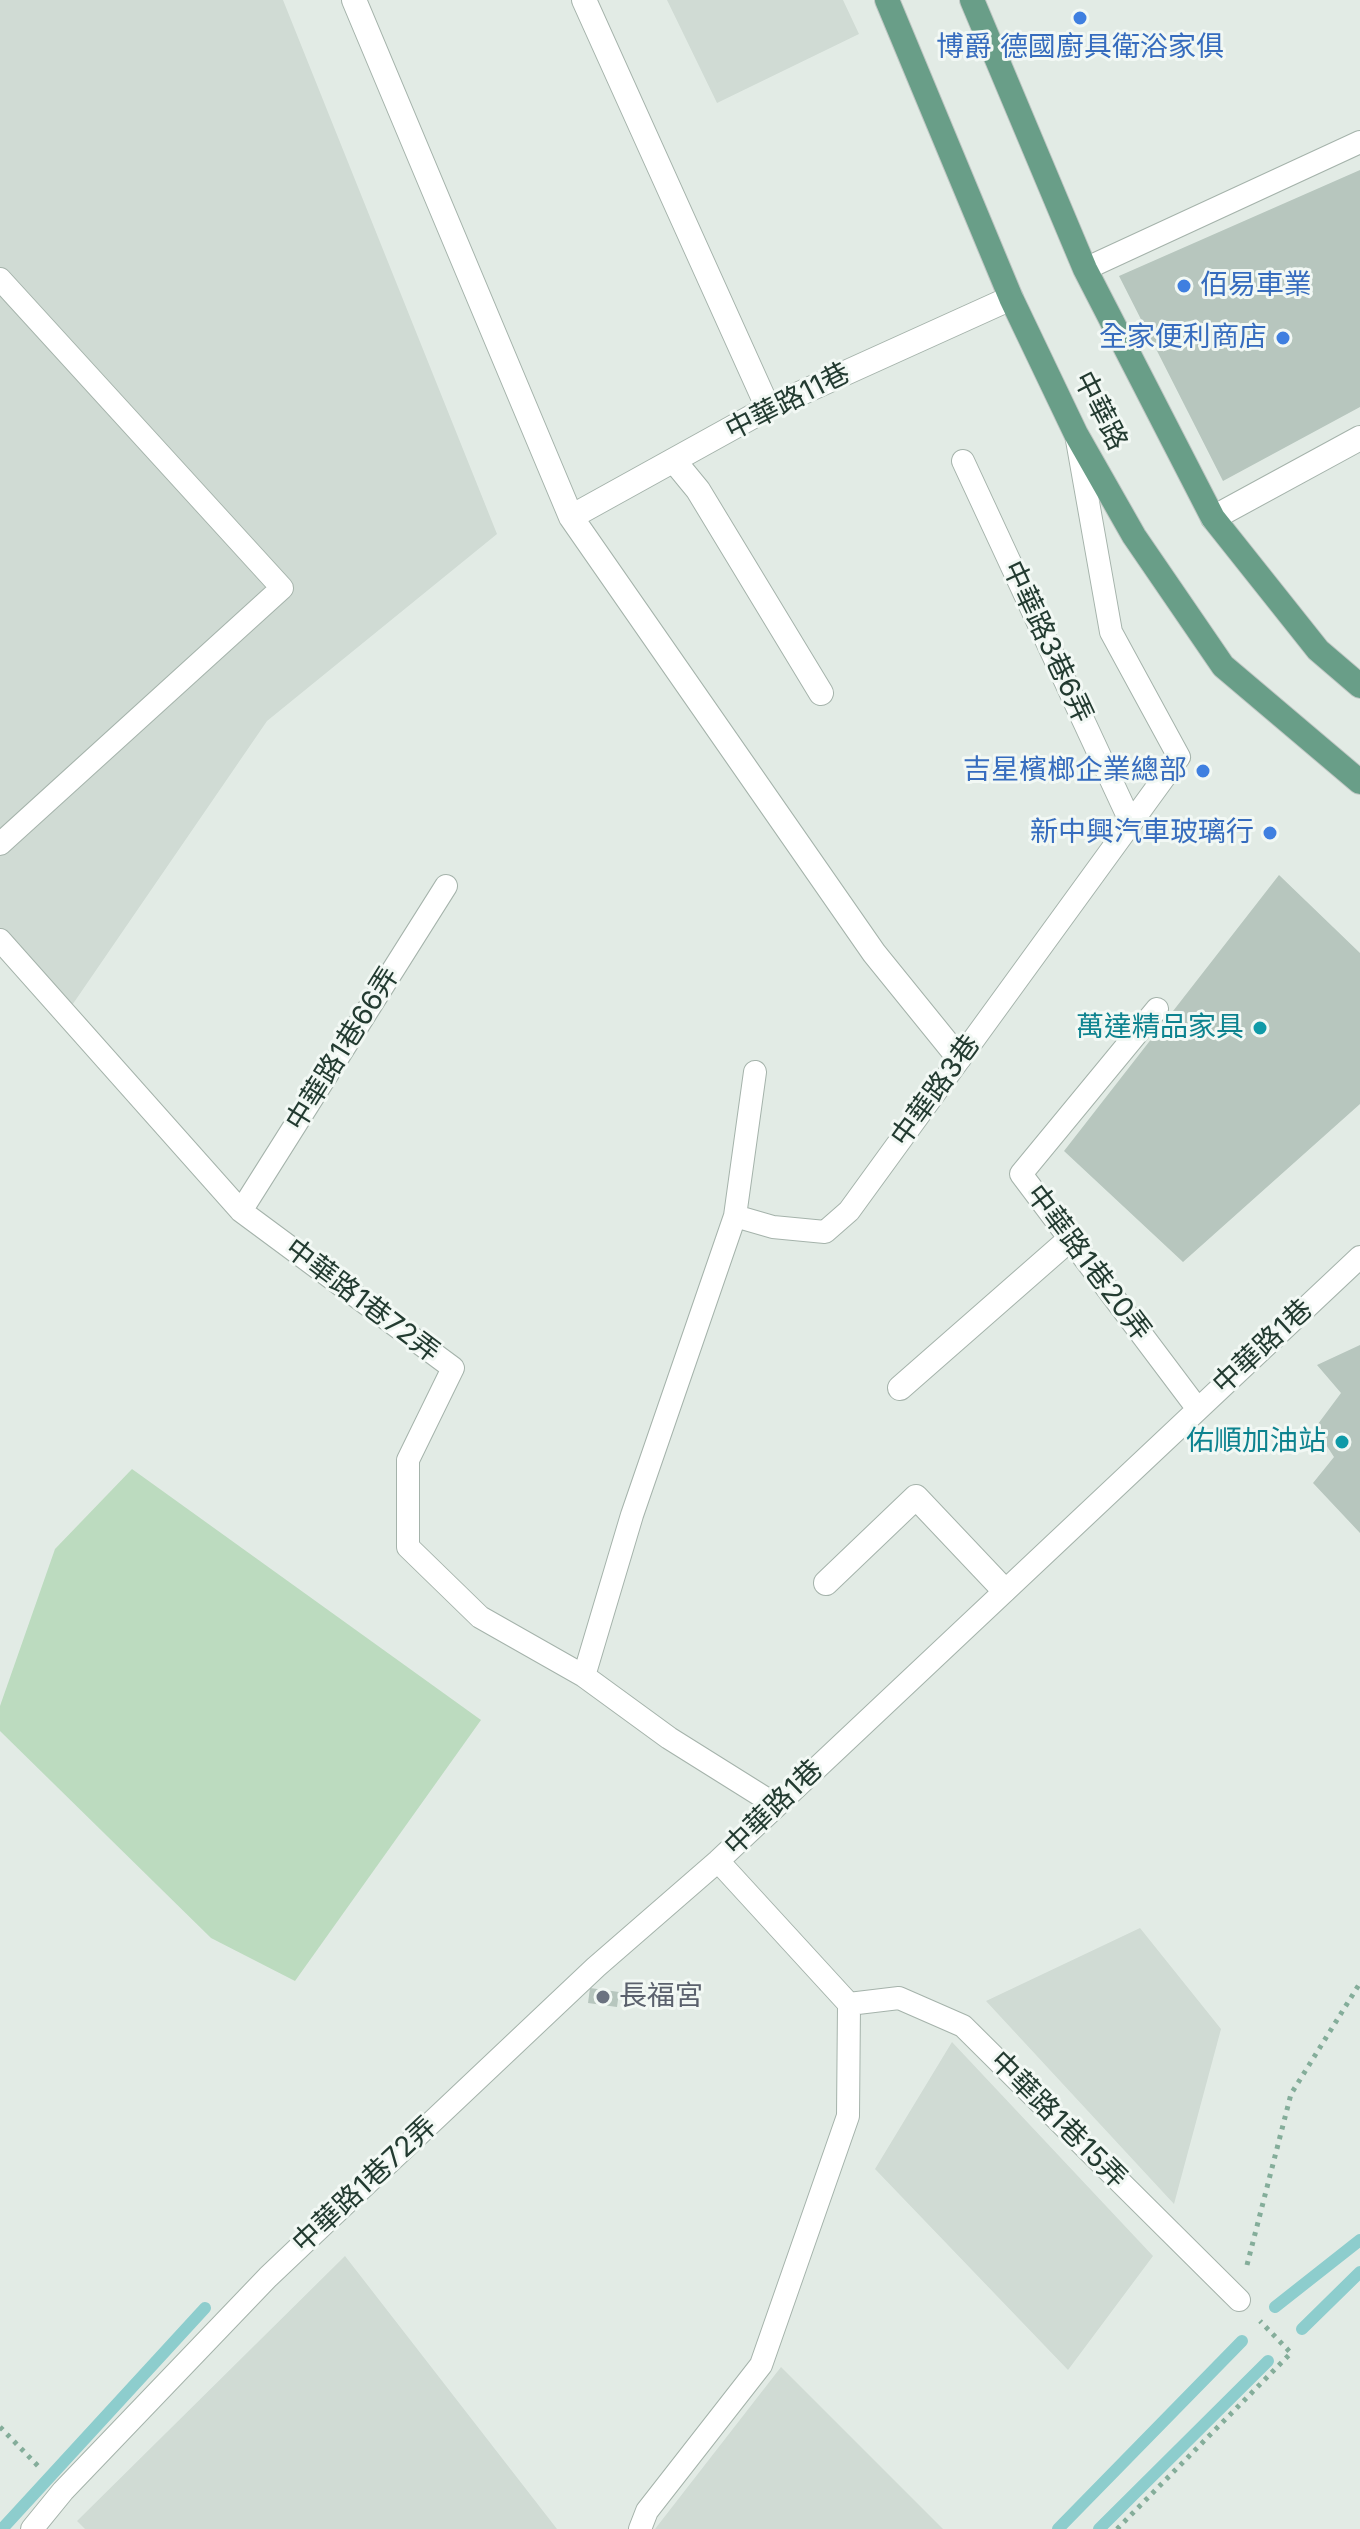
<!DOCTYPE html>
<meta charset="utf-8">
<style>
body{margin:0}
canvas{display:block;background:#e2ebe5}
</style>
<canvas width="1360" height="2529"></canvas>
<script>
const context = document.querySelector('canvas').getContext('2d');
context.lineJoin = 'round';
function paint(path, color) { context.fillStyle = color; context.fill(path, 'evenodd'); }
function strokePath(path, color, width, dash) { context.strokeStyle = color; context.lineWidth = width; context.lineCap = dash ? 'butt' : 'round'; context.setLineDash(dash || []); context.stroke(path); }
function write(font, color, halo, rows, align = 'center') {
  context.font = font + ' Inter,"Noto Sans TC",sans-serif'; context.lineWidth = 6; context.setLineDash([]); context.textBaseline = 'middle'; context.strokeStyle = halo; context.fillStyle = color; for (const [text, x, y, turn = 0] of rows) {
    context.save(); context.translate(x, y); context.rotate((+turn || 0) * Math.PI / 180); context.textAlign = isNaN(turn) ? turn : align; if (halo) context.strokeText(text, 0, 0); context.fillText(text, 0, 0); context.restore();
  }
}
paint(new Path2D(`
 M0 0H283L497 534 267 721 66 1014 0 937Z
 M667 0H843L859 34 717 103Z
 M1140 1928 1221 2029 1174 2204 986 2001Z
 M952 2042 1153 2256 1068 2370 875 2169Z
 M345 2256 557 2529H85L77 2521Z
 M781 2367 943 2529H655Z`), '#d0dbd4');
paint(new Path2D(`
 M132 1469 481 1720 295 1981 211 1938 0 1731V1706L55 1549Z`), '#bcdbbf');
strokePath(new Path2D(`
 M1275 2307 1360 2240
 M1302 2329 1360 2272
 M2 2529 205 2308
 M1058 2529 1242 2341
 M1099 2529 1268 2361`), '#8dcdcd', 12);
paint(new Path2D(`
 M1360 170V407L1223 481 1119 276Z
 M1279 875 1360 953V1104L1183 1262 1064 1151Z
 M1360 1345V1533L1313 1483 1334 1457 1315 1428 1341 1393 1317 1365Z
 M590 1988 619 1992 617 2007 588 2003Z`), '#b7c6be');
const lane = new Path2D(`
 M1085 269 1360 142
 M0 279 282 588 0 844
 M963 461 1131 823
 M0 940 241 1211 453 1368 408 1460V1547L480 1617 584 1676 669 1738 776 1805
 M1157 1009 1021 1174 1197 1408
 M241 1211 446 886
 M735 1216 773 1227 825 1232 849 1211 1179 757 1111 632 1077 440
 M584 1676 632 1515 735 1216 755 1072
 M849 2004 899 1998 963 2026 1239 2300
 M32 2529 63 2491 268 2277 326 2222 596 1967 718 1861 1360 1257
 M640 2529 647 2511 761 2365 848 2116 849 2004 718 1861`);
const street = new Path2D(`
 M354 0 571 517 874 953 959 1058
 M584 0 768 408
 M675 462 698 490 821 693
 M571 517 768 408 1011 298
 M1213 518 1360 438
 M900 1388 1070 1239
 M826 1583 916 1497 1004 1590`);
const primary = new Path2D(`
 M887 0 1011 298 1076 434 1134 536 1223 666 1360 782
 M972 0 1085 269 1213 518 1318 650 1360 686`);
strokePath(lane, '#a5b3ab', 24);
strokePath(street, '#a5b3ab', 26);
strokePath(primary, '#c1c8c5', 26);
strokePath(new Path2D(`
 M1247 2265 1291 2094 1360 1983
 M0 2427 41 2469
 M1117 2529 1291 2353 1260 2321`), '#84ad9a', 5, [4, 6]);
strokePath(lane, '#fff', 22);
strokePath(street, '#fff', 24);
strokePath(primary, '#699e88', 24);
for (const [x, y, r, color] of [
 [1080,18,8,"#3f7fe0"],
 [1184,286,8,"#3f7fe0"],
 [1283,338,8,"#3f7fe0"],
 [1203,771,8,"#3f7fe0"],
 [1270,833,8,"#3f7fe0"],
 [1260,1028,8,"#0f9aa8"],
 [1342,1442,8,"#0f9aa8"],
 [603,1997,8,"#6b7280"]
]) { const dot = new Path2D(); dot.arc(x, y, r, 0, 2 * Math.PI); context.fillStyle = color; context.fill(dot); strokePath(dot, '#f2f8f4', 3); }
write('28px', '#366cbe', '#f2f8f4', [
 ["博爵 德國廚具衛浴家俱",1080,48,"center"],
 ["佰易車業",1200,286,"left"],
 ["全家便利商店",1267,338],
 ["吉星檳榔企業總部",1187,771],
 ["新中興汽車玻璃行",1254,833]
], 'right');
write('28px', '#233b31', '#f2f8f4', [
 ["中華路11巷",788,402,-27],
 ["中華路",1100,411,63],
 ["中華路3巷6弄",1047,642,65],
 ["中華路1巷66弄",343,1049,-58],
 ["中華路3巷",936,1091,-54],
 ["中華路1巷20弄",1088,1263,53],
 ["中華路1巷72弄",362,1301,37],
 ["中華路1巷",1263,1347,-43],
 ["中華路1巷",774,1808,-44],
 ["中華路1巷15弄",1058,2120,45],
 ["中華路1巷72弄",365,2185,-43]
]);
write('28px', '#0d838f', '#f2f8f4', [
 ["萬達精品家具",1244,1028],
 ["佑順加油站",1326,1442]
], 'right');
write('28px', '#5b616d', '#f2f8f4', [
 ["長福宮",619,1997]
], 'left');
</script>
